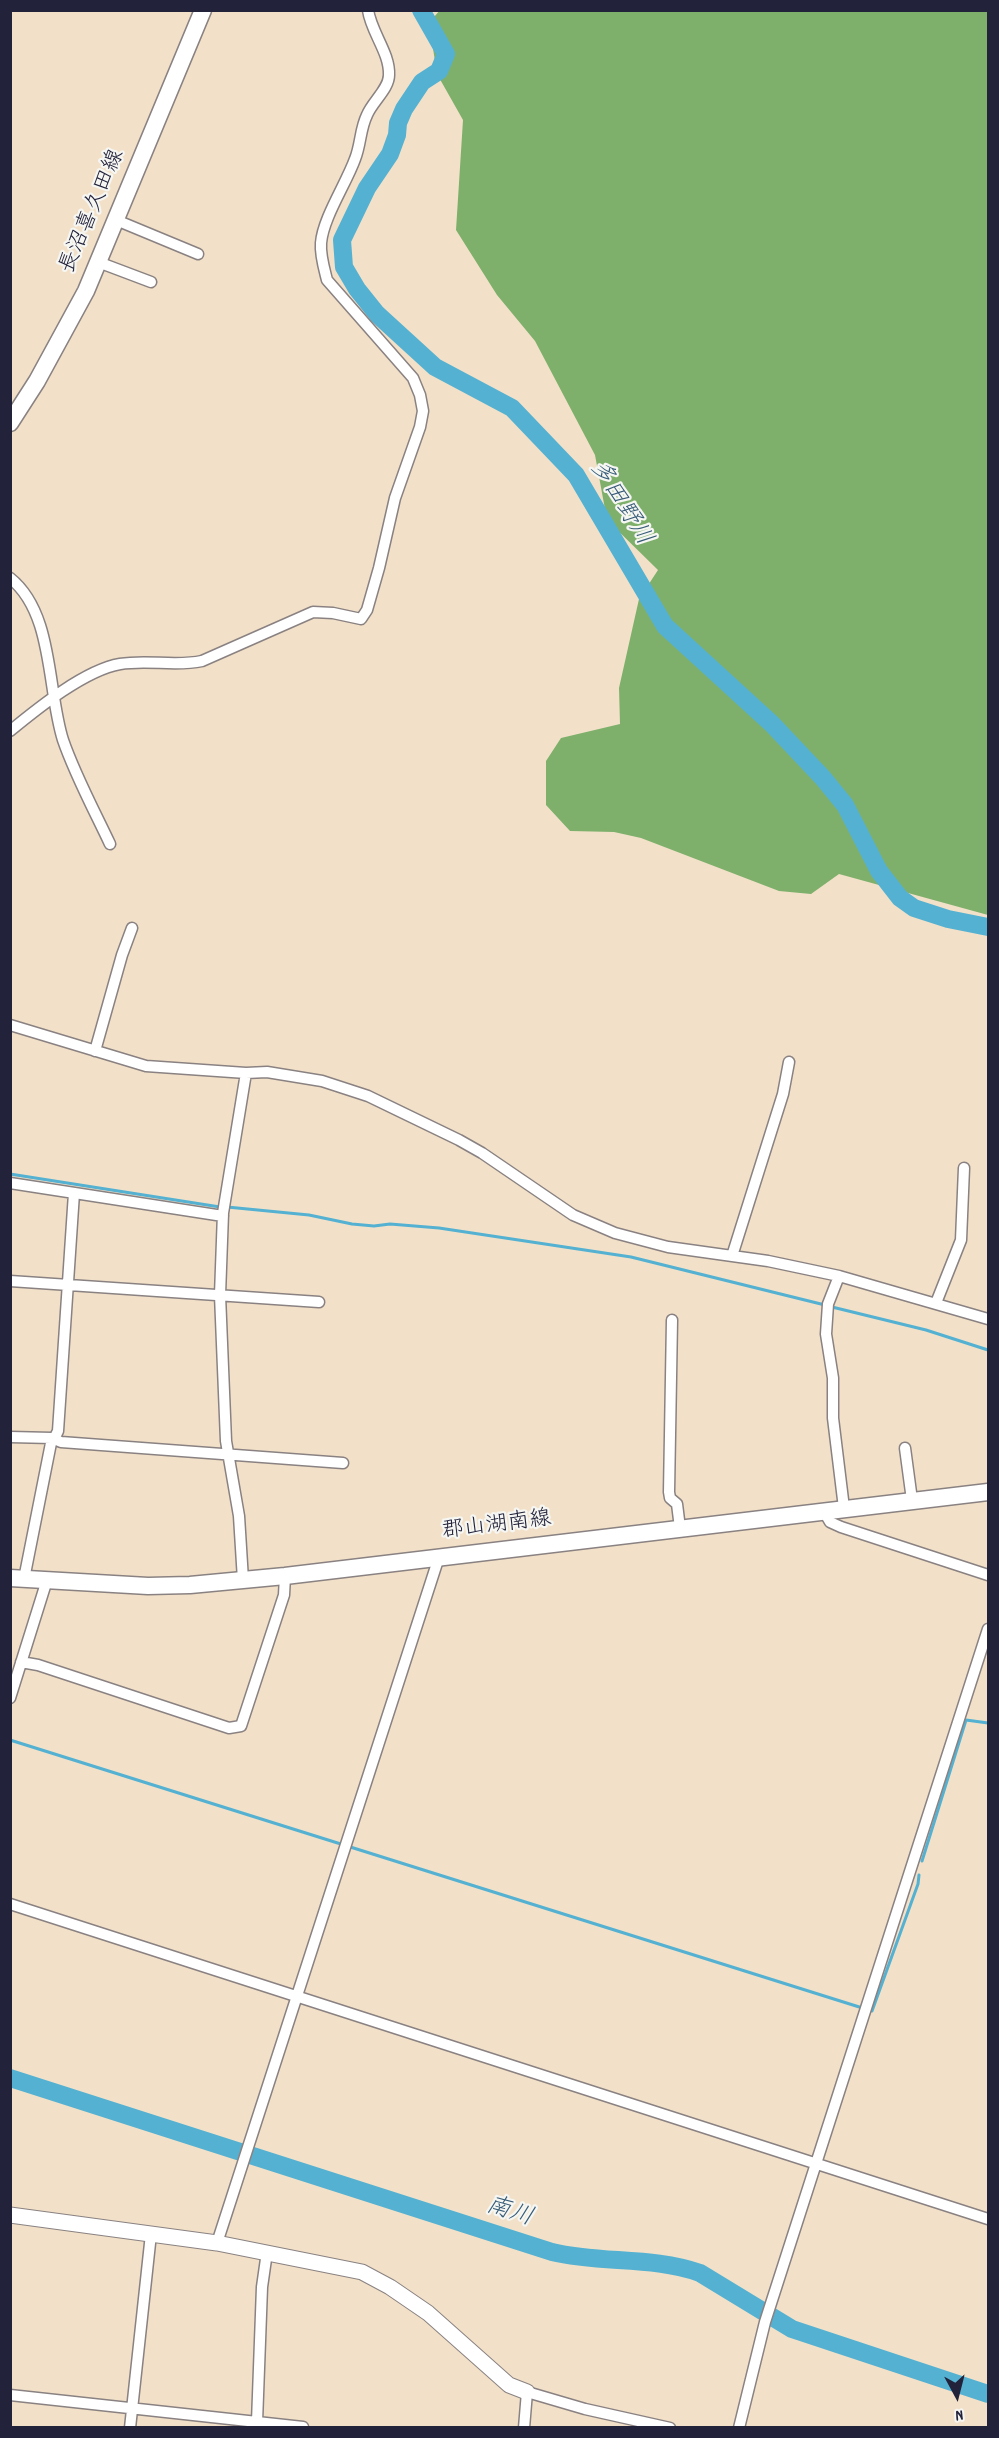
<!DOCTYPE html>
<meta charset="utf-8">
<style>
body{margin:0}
#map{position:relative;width:999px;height:2438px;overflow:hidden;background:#f2e1c8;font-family:Dekko,sans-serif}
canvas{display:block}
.frame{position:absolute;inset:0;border:12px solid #22223b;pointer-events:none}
.north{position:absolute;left:927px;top:2366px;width:60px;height:60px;-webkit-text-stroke:4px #f6f6f2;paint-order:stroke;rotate:173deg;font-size:16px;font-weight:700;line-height:24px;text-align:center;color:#22223b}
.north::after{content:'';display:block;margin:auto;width:21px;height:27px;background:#22223b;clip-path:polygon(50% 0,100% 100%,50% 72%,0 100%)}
</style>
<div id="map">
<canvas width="999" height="2438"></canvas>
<div class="frame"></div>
<div class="north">N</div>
</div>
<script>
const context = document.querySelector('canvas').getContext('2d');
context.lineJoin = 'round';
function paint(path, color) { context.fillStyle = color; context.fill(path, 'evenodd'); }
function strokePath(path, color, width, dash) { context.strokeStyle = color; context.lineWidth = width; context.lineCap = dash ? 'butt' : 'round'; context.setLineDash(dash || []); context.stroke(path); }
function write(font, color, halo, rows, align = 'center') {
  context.font = font + ' Dekko,"Klee One",sans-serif'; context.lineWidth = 4.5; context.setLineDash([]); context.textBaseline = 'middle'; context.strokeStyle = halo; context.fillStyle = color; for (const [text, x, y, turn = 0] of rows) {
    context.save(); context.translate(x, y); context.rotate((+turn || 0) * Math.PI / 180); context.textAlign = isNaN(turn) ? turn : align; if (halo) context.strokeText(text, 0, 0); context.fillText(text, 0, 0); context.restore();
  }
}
paint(new Path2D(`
 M440 10 988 11V915L839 874 811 894 779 891 641 838 614 832 570 831 546 805V761L561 738 620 724 619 688 639 599 658 570 607 520 595 455 535 341 497 295 456 230 463 120 437 74 429 23Z`), '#7eb06c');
strokePath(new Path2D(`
 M10 1174 220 1207
 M227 1207 309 1215 352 1224 374 1226 390 1224 439 1228 631 1257 825 1305
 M832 1307 926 1330 988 1350
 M10 1740 872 2011 918 1884 919 1875
 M922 1861 966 1720 988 1723`), '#54b1d2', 3);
strokePath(new Path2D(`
 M421 10 446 54 439 71 422 82 404 109 398 123 397 135 390 154 367 188 342 240 344 267 357 289 377 314 435 367 512 408 576 475 665 626 772 724 823 778 845 805 879 871 900 898 914 908 948 919 988 927
 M10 2078 552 2252C601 2264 652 2256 700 2273L792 2329 988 2394`), '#54b1d2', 18);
const street = new Path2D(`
 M116 220 198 254
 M98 262 151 282
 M10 578C54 613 47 690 63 740 75 775 94 810 110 844
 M10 731C38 708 85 670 120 664 148 659 174 667 202 661L313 612 333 613 361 619 367 610 379 568 395 498 420 427 423 411 420 395 413 378 327 280C324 268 320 255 321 243 323 218 346 184 355 159 361 144 360 129 367 115 372 102 389 89 389 75 390 53 371 32 368 10
 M10 1025 146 1066 246 1073 267 1072 322 1081 368 1096 459 1140 482 1153 573 1215 615 1233 668 1247 768 1261 839 1276 988 1319
 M95 1051 122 955 132 928
 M10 1183 223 1216
 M732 1256 783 1094 789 1062
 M839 1276 828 1304 826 1334 833 1378V1418L844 1508
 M10 1281 319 1302
 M936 1303 961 1240 964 1168
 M672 1320 669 1492 670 1498 677 1504 680 1528
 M10 1437 52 1438 61 1442 343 1463
 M905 1448 912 1500
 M823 1510 830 1522 841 1527 988 1575
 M24 1579 52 1438 55 1437 58 1431 74 1193
 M243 1580 239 1516 226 1441 220 1295 223 1213 246 1073
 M21 1662 38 1665 229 1728 241 1726 284 1595 285 1576
 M10 1698 47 1580
 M10 1904 988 2219
 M217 2243 439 1557
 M10 2395 303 2427
 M257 2422 262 2287 267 2252
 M130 2428 151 2234
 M524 2428 527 2392 585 2409 670 2428
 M739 2428 765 2322 988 1629`);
const secondary = new Path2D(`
 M10 2215 217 2243 362 2272 390 2287 428 2313 509 2385 527 2392`);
const primary = new Path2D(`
 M10 423 37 381 86 291 203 10
 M10 1578 148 1586 190 1585 285 1576 988 1492`);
strokePath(street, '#8a8282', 13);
strokePath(secondary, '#8a8282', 17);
strokePath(primary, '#8a8282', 19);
strokePath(street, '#fff', 10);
strokePath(secondary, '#fff', 15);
strokePath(primary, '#fff', 16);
write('22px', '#22223b', '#f6f6f2', [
 ["長沼喜久田線",94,212,-67],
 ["郡山湖南線",497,1527,-7]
]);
write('italic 24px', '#365b77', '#f6f6f2', [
 ["多田野川",619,504,58],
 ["南川",509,2214,18]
]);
</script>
